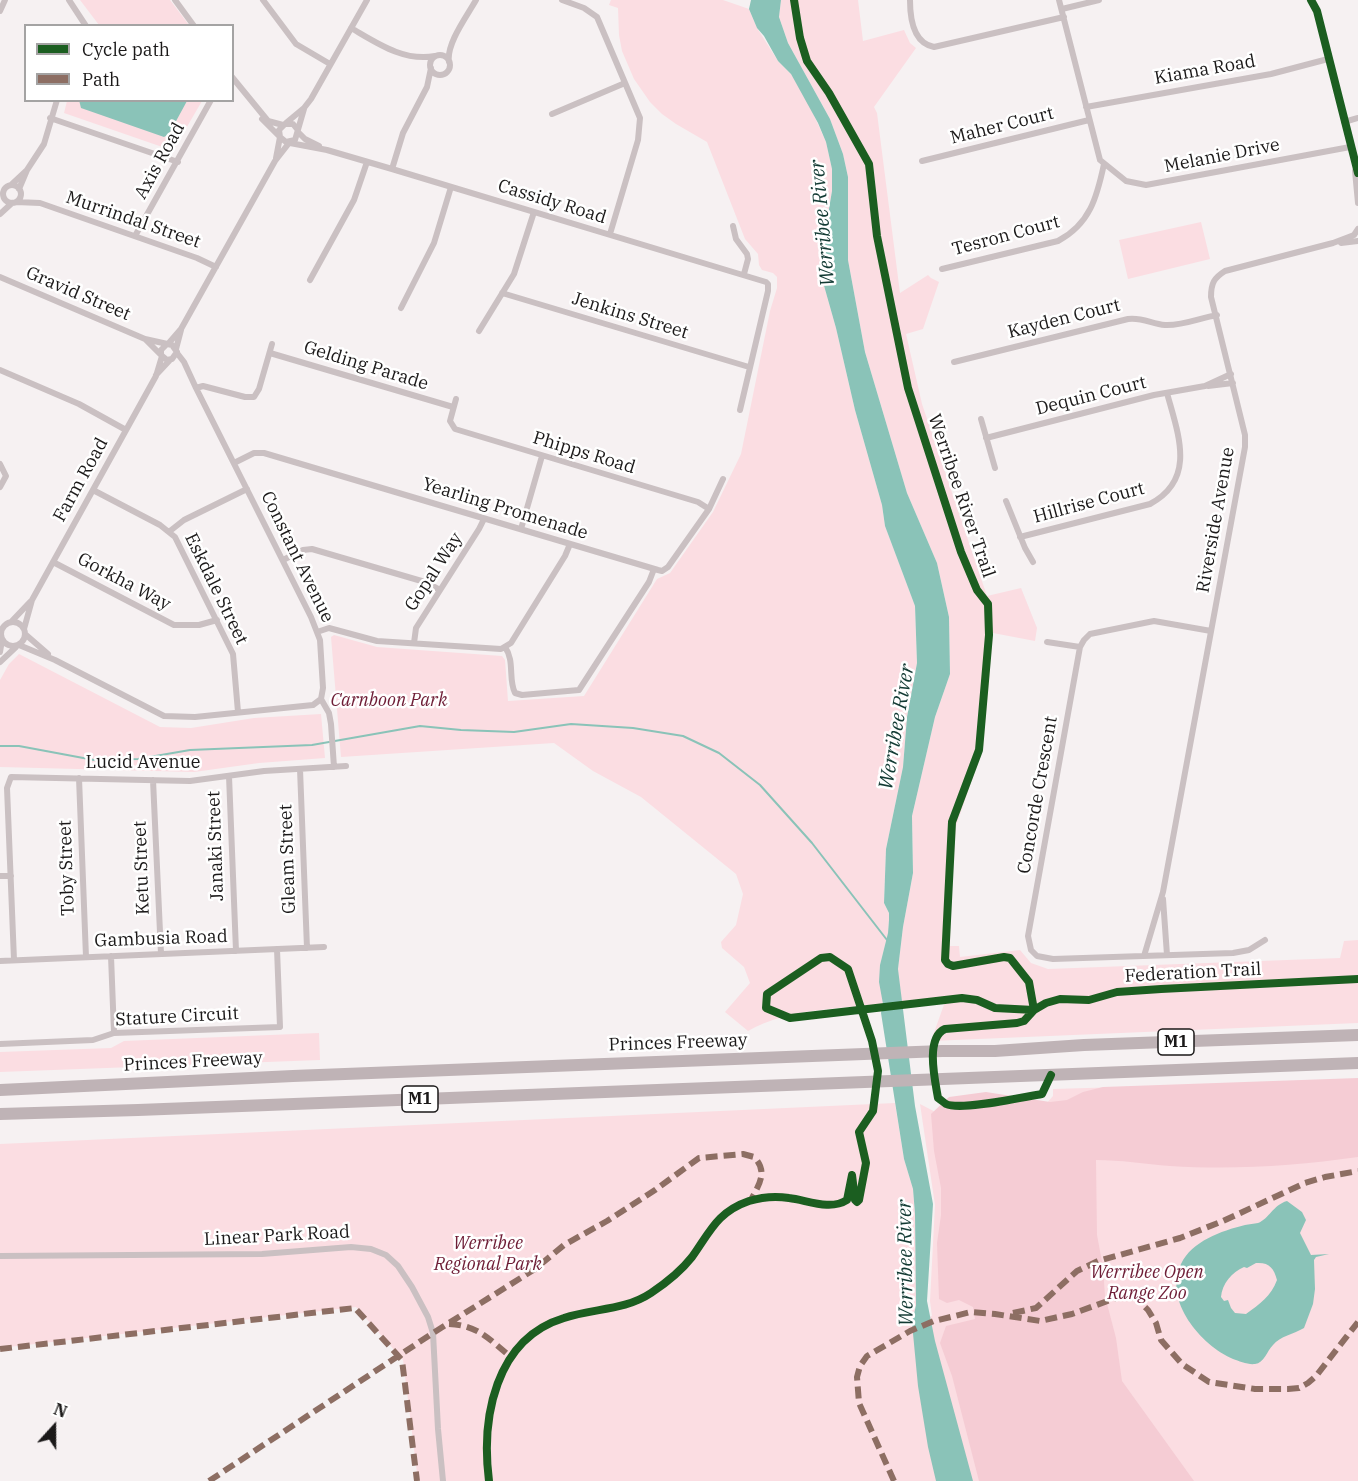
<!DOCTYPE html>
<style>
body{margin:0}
#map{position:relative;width:1358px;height:1481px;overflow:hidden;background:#f6f1f2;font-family:"IBM Plex Serif",serif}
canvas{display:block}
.legend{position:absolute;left:24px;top:24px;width:210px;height:78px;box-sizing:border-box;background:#fff;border:2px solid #a4a3a3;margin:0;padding:8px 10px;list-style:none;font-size:18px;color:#1b1919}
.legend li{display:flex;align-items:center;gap:12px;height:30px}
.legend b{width:30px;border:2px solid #a4a3a3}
.north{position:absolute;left:24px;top:1397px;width:60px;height:60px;-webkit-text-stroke:4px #fff;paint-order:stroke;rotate:21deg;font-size:16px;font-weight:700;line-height:24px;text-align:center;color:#1b1919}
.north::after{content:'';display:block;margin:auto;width:21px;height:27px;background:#1b1919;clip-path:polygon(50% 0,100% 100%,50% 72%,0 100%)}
</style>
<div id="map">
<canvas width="1358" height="1481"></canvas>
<ul class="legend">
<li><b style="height:8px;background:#1b5e20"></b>Cycle path</li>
<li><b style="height:8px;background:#8d6e63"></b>Path</li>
</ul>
<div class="north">N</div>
</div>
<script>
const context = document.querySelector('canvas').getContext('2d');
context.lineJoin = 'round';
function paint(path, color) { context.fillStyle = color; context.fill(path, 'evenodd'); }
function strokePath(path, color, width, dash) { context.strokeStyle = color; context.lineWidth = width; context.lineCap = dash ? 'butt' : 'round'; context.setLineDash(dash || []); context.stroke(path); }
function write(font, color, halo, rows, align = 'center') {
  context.font = font + ' "IBM Plex Serif",serif'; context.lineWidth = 5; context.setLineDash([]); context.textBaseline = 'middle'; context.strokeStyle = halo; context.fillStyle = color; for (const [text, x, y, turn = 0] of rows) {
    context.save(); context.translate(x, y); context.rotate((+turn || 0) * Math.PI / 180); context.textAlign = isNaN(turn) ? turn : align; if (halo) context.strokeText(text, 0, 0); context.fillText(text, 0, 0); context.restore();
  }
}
paint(new Path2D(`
 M80 0H170L189 25H99Z
 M611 0H723L749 9 757 28 778 61 791 74 808 102 826 142 832 169V191L819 268 836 328 855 410 882 505 885 526 915 606 917 663 907 717 903 767 886 849 884 903 889 913V920L888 933 880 965 883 1004C838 1009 788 1008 748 1031L725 1012 750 983 744 967 722 948 721 942 736 925 743 894 736 874 641 797 593 771 554 743 341 757 331 637 334 635 377 647 502 656 505 660 508 701 584 696 657 579 670 573 713 512 741 454 770 311 777 288V277L773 273 762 270 759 265 758 254 745 239 707 142 676 124 662 114 650 102 634 79 622 51 619 35 618 8 609 5Z
 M781 0H858L863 41 904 30 910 43 916 48 874 107 877 113 900 293 928 275 931 278 939 282 923 329 906 334 922 404 987 596 1021 588 1037 628 1035 641 993 633 983 748 956 826 951 898 950 946H959L960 957 1020 950 1031 963 1048 969 1340 958 1344 941 1358 940V1023L931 1041 946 999 902 1007 898 969 903 927 913 873 912 816 935 717 950 674 949 617 937 563 907 493 865 352 848 260V177L843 154 830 119 788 43 779 17Z
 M67 101H202L174 149 171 150 64 113Z
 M1201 222 1210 259 1128 279 1119 240Z
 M19 654 160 727 191 728 254 718 321 714 325 758 259 763 194 772 0 767V680L9 664Z
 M319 1033 320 1060 0 1072V1052L111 1048 124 1041Z
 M1358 1080V1481H418L403 1360 356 1307 0 1348V1144L895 1103 904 1159 913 1189 915 1214 916 1305 912 1322 932 1316 930 1301 935 1205 920 1104 945 1117 1046 1104 1053 1096V1089Z`), '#fbdde2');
paint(new Path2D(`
 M1358 1078V1157C1295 1166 1233 1170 1170 1166 1145 1164 1120 1160 1096 1160L1097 1235 1103 1267 1105 1296 1116 1338 1122 1381 1194 1481H979L952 1376 940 1343 946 1326 975 1319 973 1307 959 1300 947 1303 939 1299 937 1243 941 1215V1188L934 1151 931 1114 949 1097 986 1092 1050 1102 1067 1100 1083 1092 1103 1087Z`), '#f5ccd4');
paint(new Path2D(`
 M751 0H781L779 17 788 43 830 119 843 154 848 177V260L865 352 907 493 937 563 949 617 950 674 935 717 912 816 913 873 903 927 898 969 915 1106 933 1204 927 1301 935 1341 973 1481H936L928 1447 918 1386 912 1323 916 1305 915 1214 913 1189 904 1159 881 1013 883 1004 879 982 880 965 888 933 889 920V913L884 903 886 849 903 767 907 717 917 663 915 606 885 526 882 505 855 410 836 328 819 268 832 191V169L826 142 818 123 791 74 778 61 764 36 757 28 749 9Z
 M79 100H187V101L169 134 164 137 81 108Z
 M1287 1201 1302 1212 1306 1220 1300 1233 1311 1255 1329 1254 1316 1257 1314 1260 1315 1289 1313 1304 1304 1328C1294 1334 1280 1336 1273 1345 1267 1351 1264 1363 1255 1364 1248 1365 1239 1361 1233 1359 1201 1345 1163 1301 1181 1264 1192 1241 1221 1231 1245 1225 1249 1224 1254 1224 1258 1223 1269 1219 1273 1205 1287 1201ZM1256 1263C1269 1262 1274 1268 1277 1280 1271 1296 1260 1304 1246 1314L1235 1313 1231 1308 1228 1300 1224 1301 1221 1297C1222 1284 1232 1272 1244 1267L1247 1268Z`), '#8ac3b8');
strokePath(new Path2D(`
 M0 746H19L94 760 138 759 190 750 312 745 420 726 461 730 514 732 571 724 633 728 683 736 719 753 760 785 812 843 887 940`), '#8ac3b8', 2);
strokePath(new Path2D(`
 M69 0 86 26
 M175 0 194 26
 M263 0 296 44 330 64
 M562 0 584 8 597 17 640 118 638 140 610 234
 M910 0C910 19 913 43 934 47L1064 17
 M1059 0 1100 160 1126 181 1146 185 1350 147
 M1311 0 1317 11 1358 173
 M1062 9 1099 0
 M0 11 5 0
 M351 28C377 43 404 62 435 56
 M430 65a10 10 0 1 1 20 0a10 10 0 1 1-20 0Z
 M449 62C446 44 467 16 476 0
 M232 77 268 121 283 125
 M1086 107 1271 74 1328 59
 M552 114 625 83
 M50 118 178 162
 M262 119 280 137
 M1344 122 1358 118
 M286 123 304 108 311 99 367 0
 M297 129 293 124H285L279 130 280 137 286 142 295 140 304 109
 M298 132 305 139 319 146
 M290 143 327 150 392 169 766 282 768 284V291L740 410
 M276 158 280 137
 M922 161 1089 120
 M392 169 403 133 427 87 431 68
 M1355 171 1358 203
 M3 194a9 9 0 1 1 18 0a9 9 0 1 1-18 0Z
 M11 185 26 171
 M19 189 27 170 44 144 57 100
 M16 202 40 203 197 258 216 267
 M0 214 12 203
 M733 226 736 239 747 254 748 259 744 274
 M135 236 211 100
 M1341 243 1358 241
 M942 269 1058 241C1090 224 1097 197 1104 164
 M0 277 145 339 172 345 177 352 172 359 167 360 161 355V350L166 345
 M310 280 354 200 367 162
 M502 293 749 367
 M401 308 434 243 451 187
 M479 331 514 274 534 212
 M145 339 161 355
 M168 344 181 329 275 161 289 143
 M176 349 181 330
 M177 353 184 362 196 388 311 617 320 640 323 688 321 699 329 713 331 724 334 767
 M270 353 453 407
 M954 362 1128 319C1142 317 1152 324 1165 325 1182 326 1200 318 1217 315
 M0 370 79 404 126 430
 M156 375 170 360
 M1208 386 1233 383
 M196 388 203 386 245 397H254L259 389 272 344
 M456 399 450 421 455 429 698 502 709 509
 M981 419 995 468
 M986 438 1154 395 1205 386 1231 374
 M234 463 254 453H264L658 570 662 571 668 567 709 509 723 479
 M0 464 6 476 0 487
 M93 490 160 525 175 537 233 654 238 712
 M1006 501 1025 548 1033 562
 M521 529 542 456
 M170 531 184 520 247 489
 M1020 537 1150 504C1197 479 1178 434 1167 393
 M283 560 303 550 312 549 425 582 440 590
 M53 562 174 625H199L217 620
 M1 634a12 12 0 1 1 24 0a12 12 0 1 1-24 0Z
 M11 622 30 602
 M24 629 32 600 156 376 162 356
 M1211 631 1154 621 1090 634 1084 640 1080 647 1028 936 1031 950 1037 956 1053 959 1233 953 1249 950 1265 940
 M317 632 329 628 377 641 501 649 511 643 565 556 570 544
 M25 634 48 654
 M1047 642 1080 647
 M414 643 416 628 479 529 484 519
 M19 645 55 660 164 716 195 717 313 705 321 699
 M505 647C515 661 508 679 515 693L522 695 579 690 649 582 654 569
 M0 652 2 640
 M0 662 16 647
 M300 769 307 948
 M229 776 236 951
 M79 778 86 957
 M153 780 161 954
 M0 876H11
 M1163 899 1167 955
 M111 956 114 1033
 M1144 956 1163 892 1245 447V435L1211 297C1211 283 1214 278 1225 271L1333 243 1354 235 1358 229
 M14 960 7 788 11 777 190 781 264 771 346 766
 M0 961 324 947
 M0 1044 93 1040 114 1033 280 1027 277 949
 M0 1256 262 1254 351 1247 371 1249 386 1255 398 1266 412 1287 428 1317 433 1333 438 1429 443 1481`), '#cac0c2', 6);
strokePath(new Path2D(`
 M0 1090 293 1076 942 1051H995L1084 1045 1358 1035
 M0 1114 138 1110 1358 1063`), '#bfb3b6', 12);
strokePath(new Path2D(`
 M1013 1313 1036 1308 1077 1271 1098 1261 1180 1238 1223 1221 1305 1183 1325 1177 1358 1171
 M449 1324C478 1325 490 1340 512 1358
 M0 1349 355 1308 402 1360 417 1481
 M209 1481 433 1333 535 1269 564 1245 607 1221 655 1190 699 1158 743 1154 754 1157C769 1172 758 1186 751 1200
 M894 1481 859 1403 857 1377 860 1366 867 1356 910 1331 934 1321 971 1312 995 1314 1040 1321 1072 1314 1124 1295 1136 1298 1148 1310 1156 1323 1161 1340 1182 1364 1209 1382 1255 1389H1288L1299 1388 1308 1383 1316 1376 1358 1322`), '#8d6e63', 6, [12, 6]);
strokePath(new Path2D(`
 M794 0 800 38 807 61 829 93 869 164 877 236 908 388 961 552 977 590 988 604 989 635 979 750 952 822 945 960 948 964 953 966 1004 957 1010 958 1029 982 1034 1010
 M1311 0 1317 11 1358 173
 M1051 1075 1042 1094C1023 1097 961 1111 946 1104 943 1102 941 1100 938 1098 935 1080 925 1038 945 1029L1017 1023 1024 1021 1034 1010 1046 1003 1060 999 1089 1000 1117 992 1161 989 1358 979
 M489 1481C481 1418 495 1339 564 1318 593 1308 624 1311 651 1293 666 1283 681 1271 692 1257 710 1232 717 1212 749 1201 762 1197 776 1196 789 1198 807 1200 830 1211 847 1200L852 1175 855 1200 857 1202 859 1200 866 1163 859 1132 873 1111 878 1071 872 1041 848 969 830 957 821 958 767 994 766 1008 790 1018 962 998 977 1000 995 1008 1034 1010`), '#1b5e20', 8);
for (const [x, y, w] of [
 [1176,1042,36],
 [420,1099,36]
]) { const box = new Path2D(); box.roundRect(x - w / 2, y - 13, w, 26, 4.5); context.fillStyle = '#fff'; context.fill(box); strokePath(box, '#1b1919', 1.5); }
write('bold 16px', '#1b1919', null, [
 ["M1",1176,1042],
 ["M1",420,1099]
]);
write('18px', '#1b1919', '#fff', [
 ["Kiama Road",1205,70,-10],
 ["Maher Court",1002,126,-14],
 ["Melanie Drive",1222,156,-11],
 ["Axis Road",160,161,-61],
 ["Cassidy Road",552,202,17],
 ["Murrindal Street",133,220,19],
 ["Tesron Court",1006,236,-15],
 ["Gravid Street",78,294,23],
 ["Jenkins Street",630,316,17],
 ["Kayden Court",1064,319,-14],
 ["Gelding Parade",366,366,17],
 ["Dequin Court",1091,396,-14],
 ["Phipps Road",584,453,17],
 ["Farm Road",81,480,-61],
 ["Werribee River Trail",961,496,71],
 ["Hillrise Court",1089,503,-15],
 ["Yearling Promenade",505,509,17],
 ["Riverside Avenue",1216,520,-80],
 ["Constant Avenue",297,557,64],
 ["Gopal Way",434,572,-57],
 ["Gorkha Way",124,582,28],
 ["Eskdale Street",216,589,64],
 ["Lucid Avenue",143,763],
 ["Concorde Crescent",1038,795,-80],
 ["Janaki Street",216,846,-92],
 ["Gleam Street",288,859,-92],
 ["Toby Street",67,868,-92],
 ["Ketu Street",142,868,-92],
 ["Gambusia Road",161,939,-2],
 ["Federation Trail",1193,973,-3],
 ["Stature Circuit",177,1017,-3],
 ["Princes Freeway",678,1043,-2],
 ["Princes Freeway",193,1062,-3],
 ["Linear Park Road",277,1236,-3]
]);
write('italic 18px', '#6e1d36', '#fff', [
 ["Carnboon Park",389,701],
 ["Werribee",488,1244],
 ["Regional Park",488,1265],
 ["Werribee Open",1147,1273],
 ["Range Zoo",1147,1294]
]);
write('italic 20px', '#123a33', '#fff', [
 ["Werribee River",823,223,-95],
 ["Werribee River",897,727,-80],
 ["Werribee River",906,1263,-91]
]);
</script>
